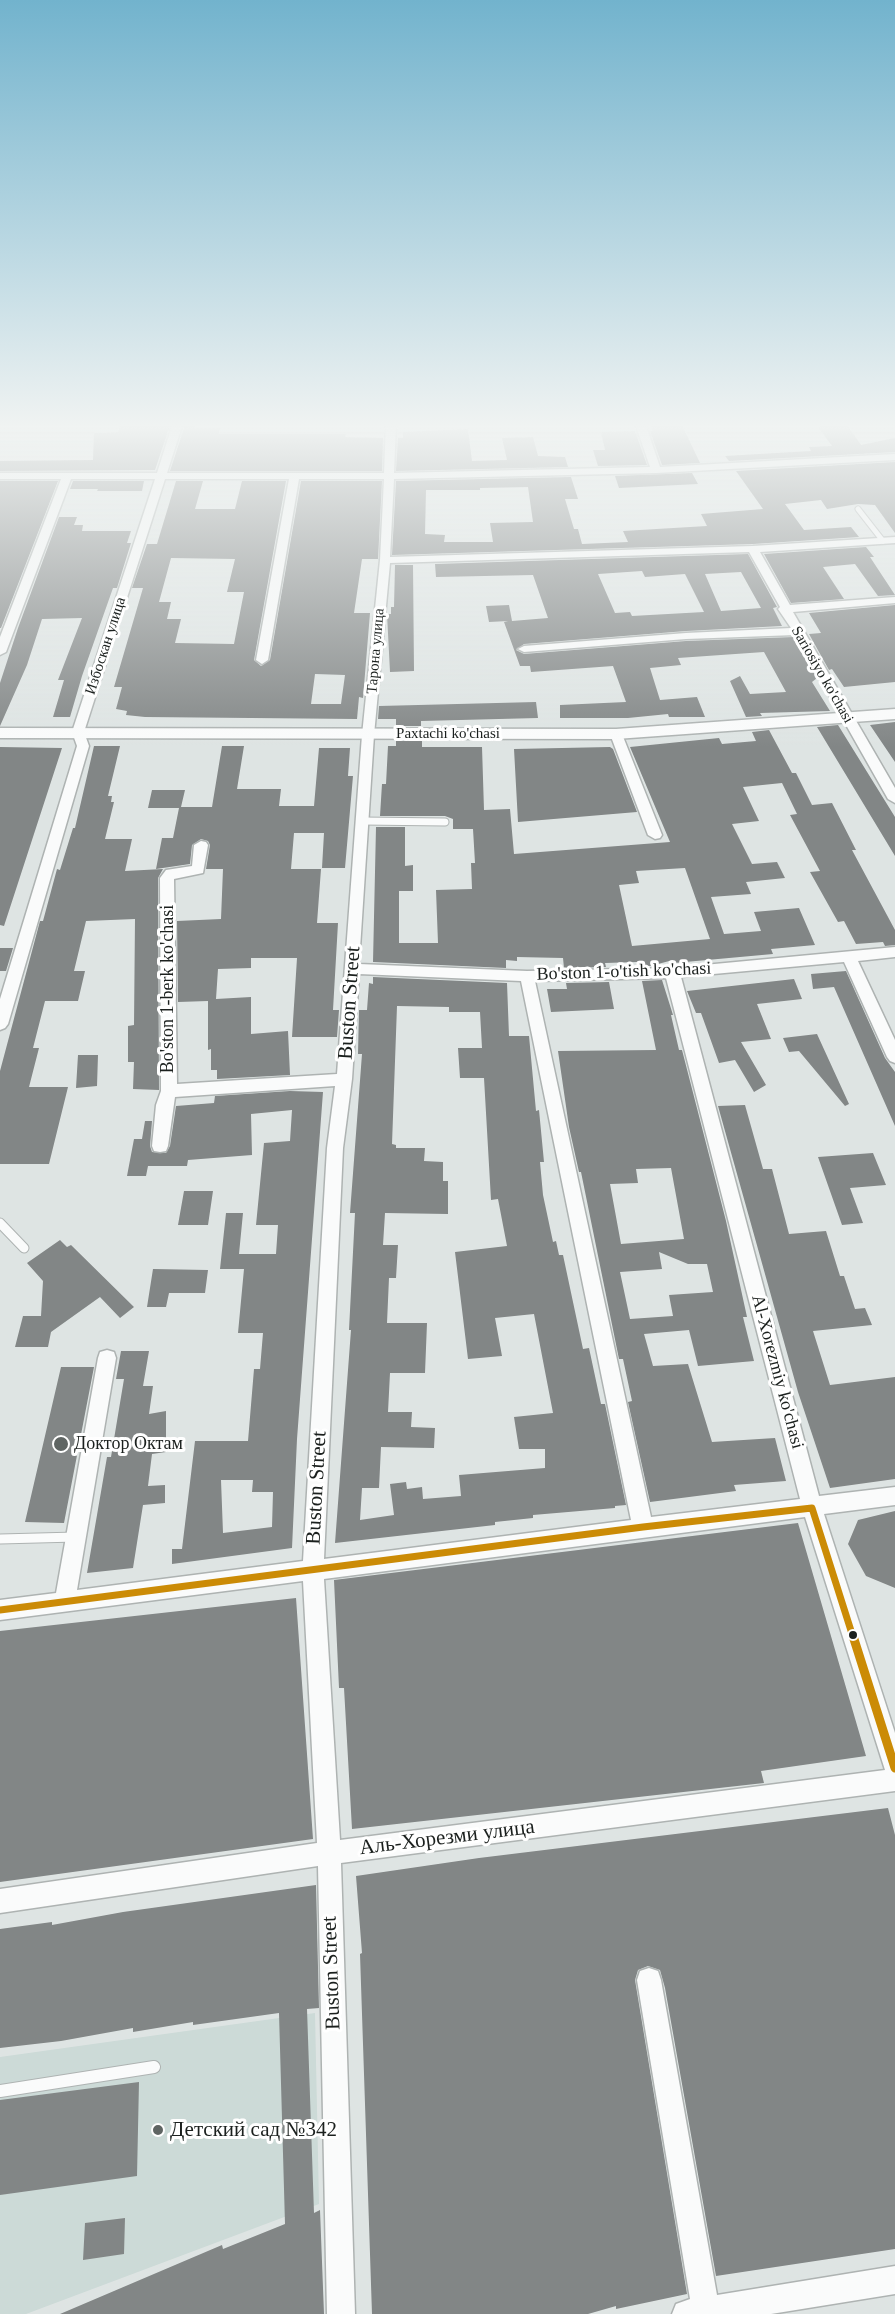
<!DOCTYPE html>
<meta charset="utf-8">
<style>
body{margin:0}
canvas{display:block;background:#dee4e3}
</style>
<canvas width="895" height="2314"></canvas>
<script>
const context = document.querySelector('canvas').getContext('2d');
context.lineJoin = 'round';
function paint(path, color) { context.fillStyle = color; context.fill(path, 'evenodd'); }
function strokePath(path, color, width, dash) { context.strokeStyle = color; context.lineWidth = width; context.lineCap = dash ? 'butt' : 'round'; context.setLineDash(dash || []); context.stroke(path); }
function write(font, color, halo, rows, align = 'center') {
  context.font = font + ' Georgia,serif'; context.lineWidth = 6; context.setLineDash([]); context.textBaseline = 'middle'; context.strokeStyle = halo; context.fillStyle = color; for (const [text, x, y, turn = 0] of rows) {
    context.save(); context.translate(x, y); context.rotate((+turn || 0) * Math.PI / 180); context.textAlign = isNaN(turn) ? turn : align; if (halo) context.strokeText(text, 0, 0); context.fillText(text, 0, 0); context.restore();
  }
}
paint(new Path2D(`
 M315 2013 319 2204 26 2314H0V2057Z`), '#ccdad7');
paint(new Path2D(`
 M650 423H681L700 463 662 465 650 431H653Z
 M132 425H170L155 470 0 471V461L93 460 94 433 118 432 120 426Z
 M185 425H195L194 428H220L219 434H346L345 437 383 438 382 471H170Z
 M847 425 861 445 895 438V452L729 461 725 456 811 451 809 447 832 446 818 427Z
 M468 429 472 461 507 460 502 438 533 437 538 456 565 457 568 467 396 471 398 438H403V432Z
 M635 431 647 465 598 466 593 450H605L601 432Z
 M895 462V533L875 505 858 504 827 509 821 500 785 504 804 530 851 527 859 537 753 544 392 555 396 481 571 477 578 499H565L574 529H578L582 544 628 542 623 531 707 526 701 514 763 509 736 471ZM528 487 533 522 490 523 493 542H444L445 535 425 534 426 490H480V488Z
 M692 473 698 484 619 488 615 476Z
 M0 481H58L1 628H0Z
 M73 481H144L142 491H97L98 489H70Z
 M176 481H203L195 509H235L242 481H286L254 660 261 666 270 660 301 481H382L378 559H362L354 613H370L363 698 359 697 357 719 145 717 126 715 127 711 116 709 122 687H114L143 588H132L147 544H157ZM171 558 235 559 227 592H244L234 644 175 643 181 619H167L171 602H159ZM315 674 345 675 341 704H311Z
 M59 517H77L74 525H83L82 531H131L127 543H131L117 588H113L82 676 70 717H53L64 680H58L82 618 42 619 27 665 0 726V683L18 628Z
 M866 547 874 557H870L895 595 878 596 855 564 823 567 844 599 791 603 764 554Z
 M748 554 777 607 773 608 782 626 686 631 524 644 516 650 524 654 686 641 794 637 817 678 812 682 830 711 760 713 762 716 746 717 730 681 740 676 750 694 786 692 764 652 678 658 681 665 650 668 660 700 697 697 705 717H669L668 714 628 718H560V705L626 702 613 666 531 672 530 666H520L504 622 508 621 489 622 486 606 509 605 512 621 548 618 533 575 436 577 435 564ZM642 571 645 577 685 574 704 612 632 616 630 612 615 613 598 574ZM741 572 761 608 721 611 705 574Z
 M395 565H413L414 671 390 672 387 614H391V607H394Z
 M895 605V682L844 687 832 669 829 670 809 634 821 633 809 613Z
 M536 702 538 718 421 721V726H396V719H378L379 706Z
 M895 722V762L870 725Z
 M838 725 895 817V856L817 727Z
 M769 730 792 773H796L812 805 832 803 856 850H852L895 930V945L885 946 883 942 856 944 844 921 838 922 810 872 820 871 790 815 797 814 782 783 743 787 759 821 732 824 752 864 777 862 785 878 746 882 751 894 711 897 724 934 761 931 754 912 799 908 815 945 771 949 773 954 674 963 673 960 658 964 659 966H638L637 962 605 963 606 967 564 968 563 958 517 957V961L506 960V968L373 962 376 827H405V866L413 865V891H399V943H438L436 890 472 889 471 863H475L473 829H453V819L445 816H380L382 784H386L388 746H396V741H422V747H482L484 810 510 809 514 854 670 842 630 747 719 738 722 744 756 741 752 732ZM685 868 710 939 632 946 619 885 639 883 636 871Z
 M94 746H120L108 796H112L111 802H114L105 839H132L125 871 163 869 158 878 159 1090 133 1089 134 1062H128V1026L134 1025 135 919 86 921 74 971H85L78 1001H45L33 1048H39L29 1087H68L49 1164H0V1071L40 921H43L57 869 60 870 73 828H75Z
 M222 746H244L237 789H281L279 806H314L319 748H350L348 776H353L345 868H322L324 833H294L291 869H321L317 923H338L333 1010H339L337 1037H292L297 958H251V968L218 969 216 999 251 997V1034L288 1031 290 1075 217 1079V1070H211V1049L208 1050V1001L178 1002 177 921 221 919 223 869H206L210 845 208 841 201 839 192 845 190 864 156 869 162 838H173L179 808H148L152 790H185L181 807H212Z
 M0 747 62 748 4 926 0 925Z
 M610 747 613 749 637 812 518 822 514 749Z
 M0 948H13L6 971H0Z
 M846 971 885 1058 895 1072V1126L834 987 813 989 811 974Z
 M373 977 507 983 509 1036H529L536 1111 539 1110 544 1162H540L543 1195 553 1242 556 1241 559 1255H563L583 1349 589 1348 601 1404H605L626 1505 615 1506V1508L533 1515V1518L495 1522V1525L335 1543 351 1330H349L355 1213H350L362 1054H358L359 1010H367L369 983 373 984ZM397 1006 449 1007V1012H480L482 1048H458L460 1078H484L491 1200 498 1199 507 1246 455 1252 468 1359 502 1356 495 1318 534 1314 553 1413 514 1417 519 1449H545V1468L459 1475 461 1496 423 1499 422 1487 407 1489 406 1482 390 1484 394 1515 360 1520 362 1488H379L381 1447 434 1448 435 1428 411 1427 412 1412H388L390 1373H425L427 1323H387L389 1278H396L398 1245H383L385 1213 448 1214V1181H443V1162L424 1161 425 1148H396V1145L392 1144Z
 M794 979 802 999 757 1004 771 1039 741 1042 766 1085 754 1092 735 1060 719 1063 701 1013H696L687 991Z
 M662 980 673 1015H671L679 1050H682L726 1221 747 1317H743L754 1361 698 1366 689 1330 644 1334 653 1366 688 1364 712 1442 775 1438 786 1481 734 1485 736 1491 650 1502 628 1402 632 1401 623 1359H619L581 1172H579L569 1127 558 1051 656 1050 642 981ZM671 1168 684 1239 621 1244 610 1184 638 1183 636 1169ZM659 1252 688 1264H707L713 1292 669 1295 673 1316 630 1319 620 1272 662 1269Z
 M609 982 614 1009 551 1012 547 989H567L566 983Z
 M817 1034 849 1104 845 1106 799 1051 789 1052 783 1038Z
 M78 1055H98L97 1086 76 1088Z
 M290 1091 323 1092 297 1439 292 1548 172 1564V1549H182L195 1441H248L254 1369H260L263 1333H238L244 1269H220L226 1213H243L239 1254H276L278 1225H256L264 1143 290 1141 292 1110 251 1114 252 1155 188 1160 187 1166H148L146 1176H127L134 1139H142L145 1121H152L150 1146 152 1152 166 1153 170 1146 176 1106 214 1103 215 1096ZM221 1480H253L252 1492H273L272 1527 223 1533Z
 M745 1105 763 1169H772L789 1234 826 1231 840 1276H844L855 1309 865 1308 872 1325 813 1331 830 1385 895 1377V1479L830 1488 798 1392 718 1106Z
 M873 1153 886 1185 850 1188 863 1223 842 1225 818 1157Z
 M184 1191H213L208 1225H178Z
 M60 1240 67 1247 71 1245 134 1307 120 1318 100 1297 51 1332 48 1347H15L23 1316H41L43 1281 27 1263Z
 M153 1269 208 1270 205 1293H169L166 1307H147Z
 M121 1351H149L143 1386H153L149 1414 166 1411V1452L152 1454 148 1486 165 1485V1503L143 1505 133 1568 87 1573 107 1457H111L124 1379H116Z
 M61 1367H94L64 1523 25 1522Z
 M895 1511V1588L866 1576 848 1544 858 1520Z
 M798 1523 866 1756 761 1771 764 1783 352 1829 344 1688H339L334 1580Z
 M296 1598 313 1839 0 1882V1631Z
 M888 1808 895 1835V2249L716 2276 665 1988 660 1970 648 1966 638 1970 635 1980 687 2294 616 2309V2306L588 2314H372L360 1954 362 1953 356 1876 479 1858Z
 M316 1885 319 2008 307 2009 314 2213 320 2210 324 2314H60L222 2245 223 2249 285 2224 279 2013 193 2025V2022L133 2032V2028L61 2041 0 2048V1929L52 1922V1925L123 1912Z
 M139 2082 137 2176 0 2195V2100Z
 M125 2218 124 2254 83 2260 85 2223Z`), '#828686');
const laneFar3 = new Path2D(`
 M858 509 883 541`);
const laneFar2 = new Path2D(`
 M362 821 445 822`);
const laneFar1 = new Path2D(`
 M0 1223 24 1248
 M0 1539 76 1537`);
const lane = new Path2D(`
 M0 2091 154 2067`);
const street = new Path2D(`
 M173 423H183L167 473H384L386 423H396L394 473 650 467 635 423H645L660 467 895 454V460L656 473 394 479 390 557 753 546 895 537V543L760 552 790 605 895 597V603L793 612 895 788V803L888 799 795 635 686 639 524 652 518 649 524 646 686 633 791 628 778 609 780 607 749 552 390 563 374 735 359 964 527 971 672 968 895 947V957L858 961 895 1040V1063L890 1061 887 1057 844 962 681 977 819 1496 895 1487V1505L824 1514 895 1733V1791L341 1863 355 2314H327L318 1866 0 1913V1889L317 1843 303 1581 0 1620V1600L56 1593 98 1358 100 1352 107 1350 114 1352 116 1358 77 1590 303 1561 327 1148 335 1086 175 1097 168 1146 166 1151 160 1152 154 1151 152 1146 156 1105 161 1091 160 878 166 870 192 866 194 845 201 841 206 842 208 845 203 873 174 879 177 1084 337 1074 362 735 380 560 384 479H299L268 660 262 664 256 660 289 479H165L84 732 89 746 8 1024 5 1028 0 1030V999L77 746 72 732 155 479H71L6 652 0 655V637L61 479H0V473H157ZM359 974 521 981 631 1520 324 1559 343 1148 352 1079ZM666 978 800 1499 651 1517 535 981ZM805 1517 885 1770 340 1840 324 1579Z
 M616 730 622 734 662 835 660 838 655 839 648 835 610 734Z
 M649 1968 658 1971 661 1980 717 2295 895 2266V2294L771 2314H672L676 2304 690 2299 637 1980 640 1971Z`);
const secondary = new Path2D(`
 M895 709V719L616 739 0 738V728L616 729Z`);
strokePath(laneFar3, '#aeb3b2', 7);
strokePath(laneFar2, '#aeb3b2', 9);
strokePath(laneFar1, '#aeb3b2', 11);
strokePath(lane, '#aeb3b2', 14);
strokePath(street, '#aeb3b2', 3);
strokePath(secondary, '#aeb3b2', 3);
strokePath(laneFar3, '#fafbfb', 5);
strokePath(laneFar2, '#fafbfb', 7);
strokePath(laneFar1, '#fafbfb', 9);
strokePath(lane, '#fafbfb', 12);
paint(street, '#fafbfb');
paint(secondary, '#fafbfb');
strokePath(new Path2D(`
 M0 1610 643 1527 812 1508 853 1637`), '#cb8b06', 7);
strokePath(new Path2D(`
 M853 1636 895 1768`), '#cb8b06', 9);
const sky = context.createLinearGradient(0, 0, 0, 747);
sky.addColorStop(0, '#72b3cd');
sky.addColorStop(0.57, '#f0f3f2');
sky.addColorStop(1, '#f0f3f200');
context.fillStyle = sky;
context.fillRect(0, 0, 895, 747);
for (const [x, y, r, color] of [
 [61,1444,8,"#5f6563"],
 [853,1635,5,"#1b201e"],
 [158,2130,6,"#5f6563"]
]) { const dot = new Path2D(); dot.arc(x, y, r, 0, 2 * Math.PI); context.fillStyle = color; context.fill(dot); strokePath(dot, '#fff', 2); }
write('15px', '#1b201e', '#fff', [
 ["Избоскан улица",106,646,-72],
 ["Тарона улица",376,651,-85],
 ["Sariosiyo ko'chasi",822,675,60],
 ["Paxtachi ko'chasi",448,734]
]);
write('18px', '#1b201e', '#fff', [
 ["Bo'ston 1-o'tish ko'chasi",624,972,-2],
 ["Bo'ston 1-berk ko'chasi",168,989,-90],
 ["Al-Xorezmiy ko'chasi",777,1372,75]
]);
write('18px', '#1b201e', '#fff', [
 ["Доктор Октам",74,1444]
], 'left');
write('21px', '#1b201e', '#fff', [
 ["Buston Street",350,1003,-86],
 ["Buston Street",317,1488,-87],
 ["Аль-Хорезми улица",447,1838,-7],
 ["Buston Street",332,1973,-92]
]);
write('21px', '#1b201e', '#fff', [
 ["Детский сад №342",170,2130]
], 'left');
</script>
